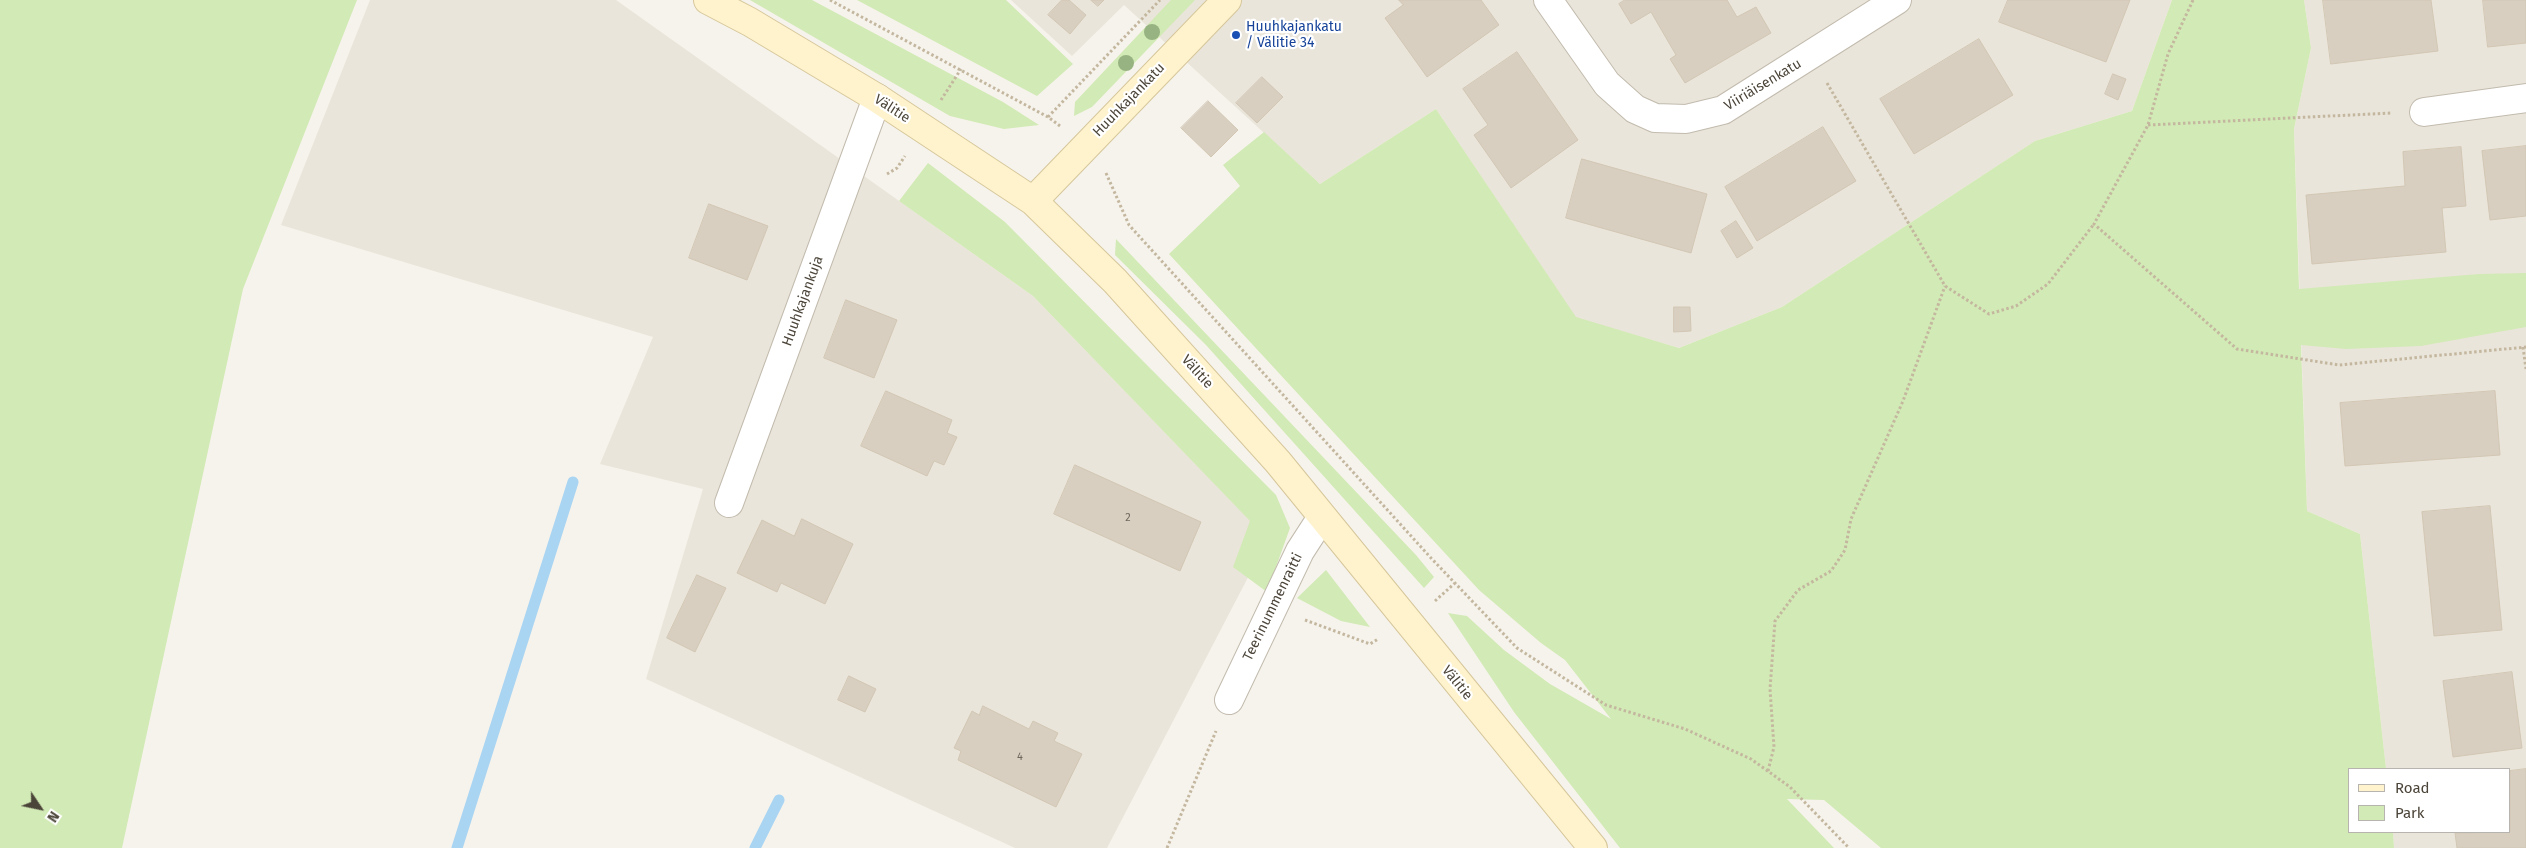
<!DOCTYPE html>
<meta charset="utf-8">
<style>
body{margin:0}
#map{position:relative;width:2526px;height:848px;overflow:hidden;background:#f6f3ec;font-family:"Fira Sans",sans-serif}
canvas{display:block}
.legend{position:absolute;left:2348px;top:768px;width:162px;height:65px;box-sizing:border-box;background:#fff;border:1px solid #b7b4b0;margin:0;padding:6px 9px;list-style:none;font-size:15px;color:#4b4439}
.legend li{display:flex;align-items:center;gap:10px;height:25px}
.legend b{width:25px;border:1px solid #b7b4b0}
.north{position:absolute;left:15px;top:783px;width:50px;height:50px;-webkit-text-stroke:4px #fff;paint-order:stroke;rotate:124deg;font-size:14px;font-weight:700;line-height:20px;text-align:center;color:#4b4439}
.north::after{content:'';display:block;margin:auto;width:18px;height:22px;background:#4b4439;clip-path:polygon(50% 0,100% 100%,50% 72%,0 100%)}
</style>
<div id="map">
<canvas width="2526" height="848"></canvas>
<ul class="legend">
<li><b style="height:6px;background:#fff3cd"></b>Road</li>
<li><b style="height:14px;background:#d2eab5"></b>Park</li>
</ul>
<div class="north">N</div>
</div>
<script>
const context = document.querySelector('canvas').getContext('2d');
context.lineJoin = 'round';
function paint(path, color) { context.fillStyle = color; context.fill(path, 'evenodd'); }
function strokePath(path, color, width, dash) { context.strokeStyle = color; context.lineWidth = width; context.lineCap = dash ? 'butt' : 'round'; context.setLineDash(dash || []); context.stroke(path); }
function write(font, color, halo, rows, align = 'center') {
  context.font = font + ' "Fira Sans",sans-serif'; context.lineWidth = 4.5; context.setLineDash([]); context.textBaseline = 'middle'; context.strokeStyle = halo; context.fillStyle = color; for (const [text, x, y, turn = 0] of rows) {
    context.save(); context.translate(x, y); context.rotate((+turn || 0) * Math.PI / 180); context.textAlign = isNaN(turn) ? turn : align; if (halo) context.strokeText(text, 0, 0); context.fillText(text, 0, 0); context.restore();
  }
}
paint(new Path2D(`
 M370 0H616L1033 296 1268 539 1107 848H1015L646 679 703 489 600 464 653 337 281 225Z
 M1011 0H2172L2132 111 2035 141 1782 307 1679 348 1576 318 1436 109 1320 184 1124 5 1072 56Z
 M2304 0H2526V848H2394L2393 832H2510V769H2386L2360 534 2307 511 2294 129 2311 48Z`), '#eae5da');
paint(new Path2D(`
 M0 0H357L243 289 122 848H0Z
 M750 0H812L1003 102 1039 125 1004 129 950 116Z
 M857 0H1006L1073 64 1037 96Z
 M1171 0H1195L1092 107 1074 116 1075 102Z
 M2172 0H2304L2311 48 2294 129 2299 289 2479 274 2526 273V327L2421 346 2346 349 2301 345 2307 511 2360 534 2386 769H2350V832H2393L2394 848H1881L1824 800 1787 799 1834 848H1620L1514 712 1448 613 1467 616 1504 650 1550 684 1611 719 1565 660 1541 643 1479 590 1169 254 1240 186 1223 165 1264 132 1320 184 1436 109 1576 317 1679 348 1782 307 2035 141 2132 111Z
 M928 163 1005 222 1276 495 1290 528 1267 592 1233 567 1250 521 1033 296 899 201Z
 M1116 239 1416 555 1434 577 1424 588 1206 345 1115 255Z
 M1326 570 1370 627 1341 621 1297 598Z`), '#d2eab5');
strokePath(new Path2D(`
 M457 848 573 482
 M755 848 779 800`), '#a9d4f2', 11);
const building = new Path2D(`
 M1062 0H1069L1086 15 1070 34 1048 15Z
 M1091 0H1104L1098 6Z
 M1399 0H1481L1499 25 1427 77 1385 18 1403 5Z
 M1625 0H1727L1737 17 1756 7 1771 33 1685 83 1670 59 1676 55 1651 12 1631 24 1619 4Z
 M2008 0H2130L2106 62 1999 22Z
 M2323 0H2431L2438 51 2331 64Z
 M2483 0H2526V43L2488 47Z
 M1979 39 2013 95 1914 154 1880 99Z
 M1517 52 1578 140 1511 188 1474 135 1488 125 1463 89Z
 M2113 74 2126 79 2118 100 2105 94Z
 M1262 77 1283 97 1257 123 1236 103Z
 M1208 101 1238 130 1211 157 1181 128Z
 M1823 127 1856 181 1757 241 1725 187Z
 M2526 146V216L2490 220 2482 151Z
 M2461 147 2466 206 2442 208 2446 252 2312 264 2306 195 2405 186 2403 152Z
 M1582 159 1707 194 1691 253 1566 218Z
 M709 204 768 226 747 280 689 258Z
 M1736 221 1753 248 1737 258 1721 231Z
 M846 300 897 320 874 378 824 358Z
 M1674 307H1690L1691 331 1674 332Z
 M886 391 952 420 947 433 957 437 944 465 934 461 927 476 861 446Z
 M2495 391 2500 455 2345 466 2340 403Z
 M1075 465 1201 522 1180 571 1054 514Z
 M2490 506 2502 630 2434 636 2422 512Z
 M802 519 853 544 825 604 781 583 777 592 737 573 762 520 794 536Z
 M697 575 726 588 695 652 667 638Z
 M2512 672 2522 748 2453 757 2443 681Z
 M849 676 876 689 865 712 838 700Z
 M983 706 1029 729 1033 721 1058 733 1054 741 1082 754 1056 807 958 760 961 751 954 748 972 711 979 715Z
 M2526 769V848H2457L2455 833 2510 832V771Z`);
paint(building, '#d8cfc1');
strokePath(building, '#d3c7b4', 1);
const street = new Path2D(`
 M1548 0 1607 84 1635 109 1655 118 1686 119 1723 110 1897 0
 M2424 112 2526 98
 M729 503 877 98
 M1229 700 1300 551 1322 517`);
const secondary = new Path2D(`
 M708 0 750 22 877 98 1033 201 1115 281 1278 462 1593 848
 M1033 201 1227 0`);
strokePath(street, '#c2bbae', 30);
strokePath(secondary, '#d6c79b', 30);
strokePath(new Path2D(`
 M830 0 1048 117 1060 126
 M2193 0 2168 54 2148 125 2094 224 2237 349 2339 365 2526 347
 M1827 83 1945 286 1989 314 2016 306 2048 284 2094 224
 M941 100 961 69
 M1048 117 1160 0
 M2148 125 2391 113
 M1106 173 1129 225 1431 558 1517 648 1606 705 1685 729 1751 759 1790 787 1849 848
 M887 174 897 168 905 156
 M2523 347 2526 369
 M1435 601 1455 583
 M1305 620 1370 644 1378 639
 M1768 771 1774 747 1770 689 1775 621 1798 590 1831 571 1845 550 1851 519 1903 401 1945 286
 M1167 848 1216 731`), '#c4b79f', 3, [2.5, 2.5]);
strokePath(street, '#fff', 28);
strokePath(secondary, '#fff3cd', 28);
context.fillStyle = '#97b381';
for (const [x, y] of [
 [1152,32],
 [1126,63]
]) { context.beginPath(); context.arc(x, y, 8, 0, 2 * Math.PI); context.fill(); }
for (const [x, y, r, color] of [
 [1236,35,5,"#1a4fb4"]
]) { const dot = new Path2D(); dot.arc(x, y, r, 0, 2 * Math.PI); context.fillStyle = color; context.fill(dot); strokePath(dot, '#fff', 2); }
write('11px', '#6e675b', null, [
 ["2",1128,518],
 ["4",1020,757]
]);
write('14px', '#164399', '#fff', [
 ["Huuhkajankatu",1246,27],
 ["/ Välitie 34",1246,43]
], 'left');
write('14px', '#4b4439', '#fff', [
 ["Viiriäisenkatu",1763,85,-31],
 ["Huuhkajankatu",1129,100,-46],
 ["Välitie",892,109,33],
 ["Huuhkajankuja",803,301,-70],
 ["Välitie",1197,372,48],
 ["Teerinummenraitti",1273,607,-64],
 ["Välitie",1457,683,51]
]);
</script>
